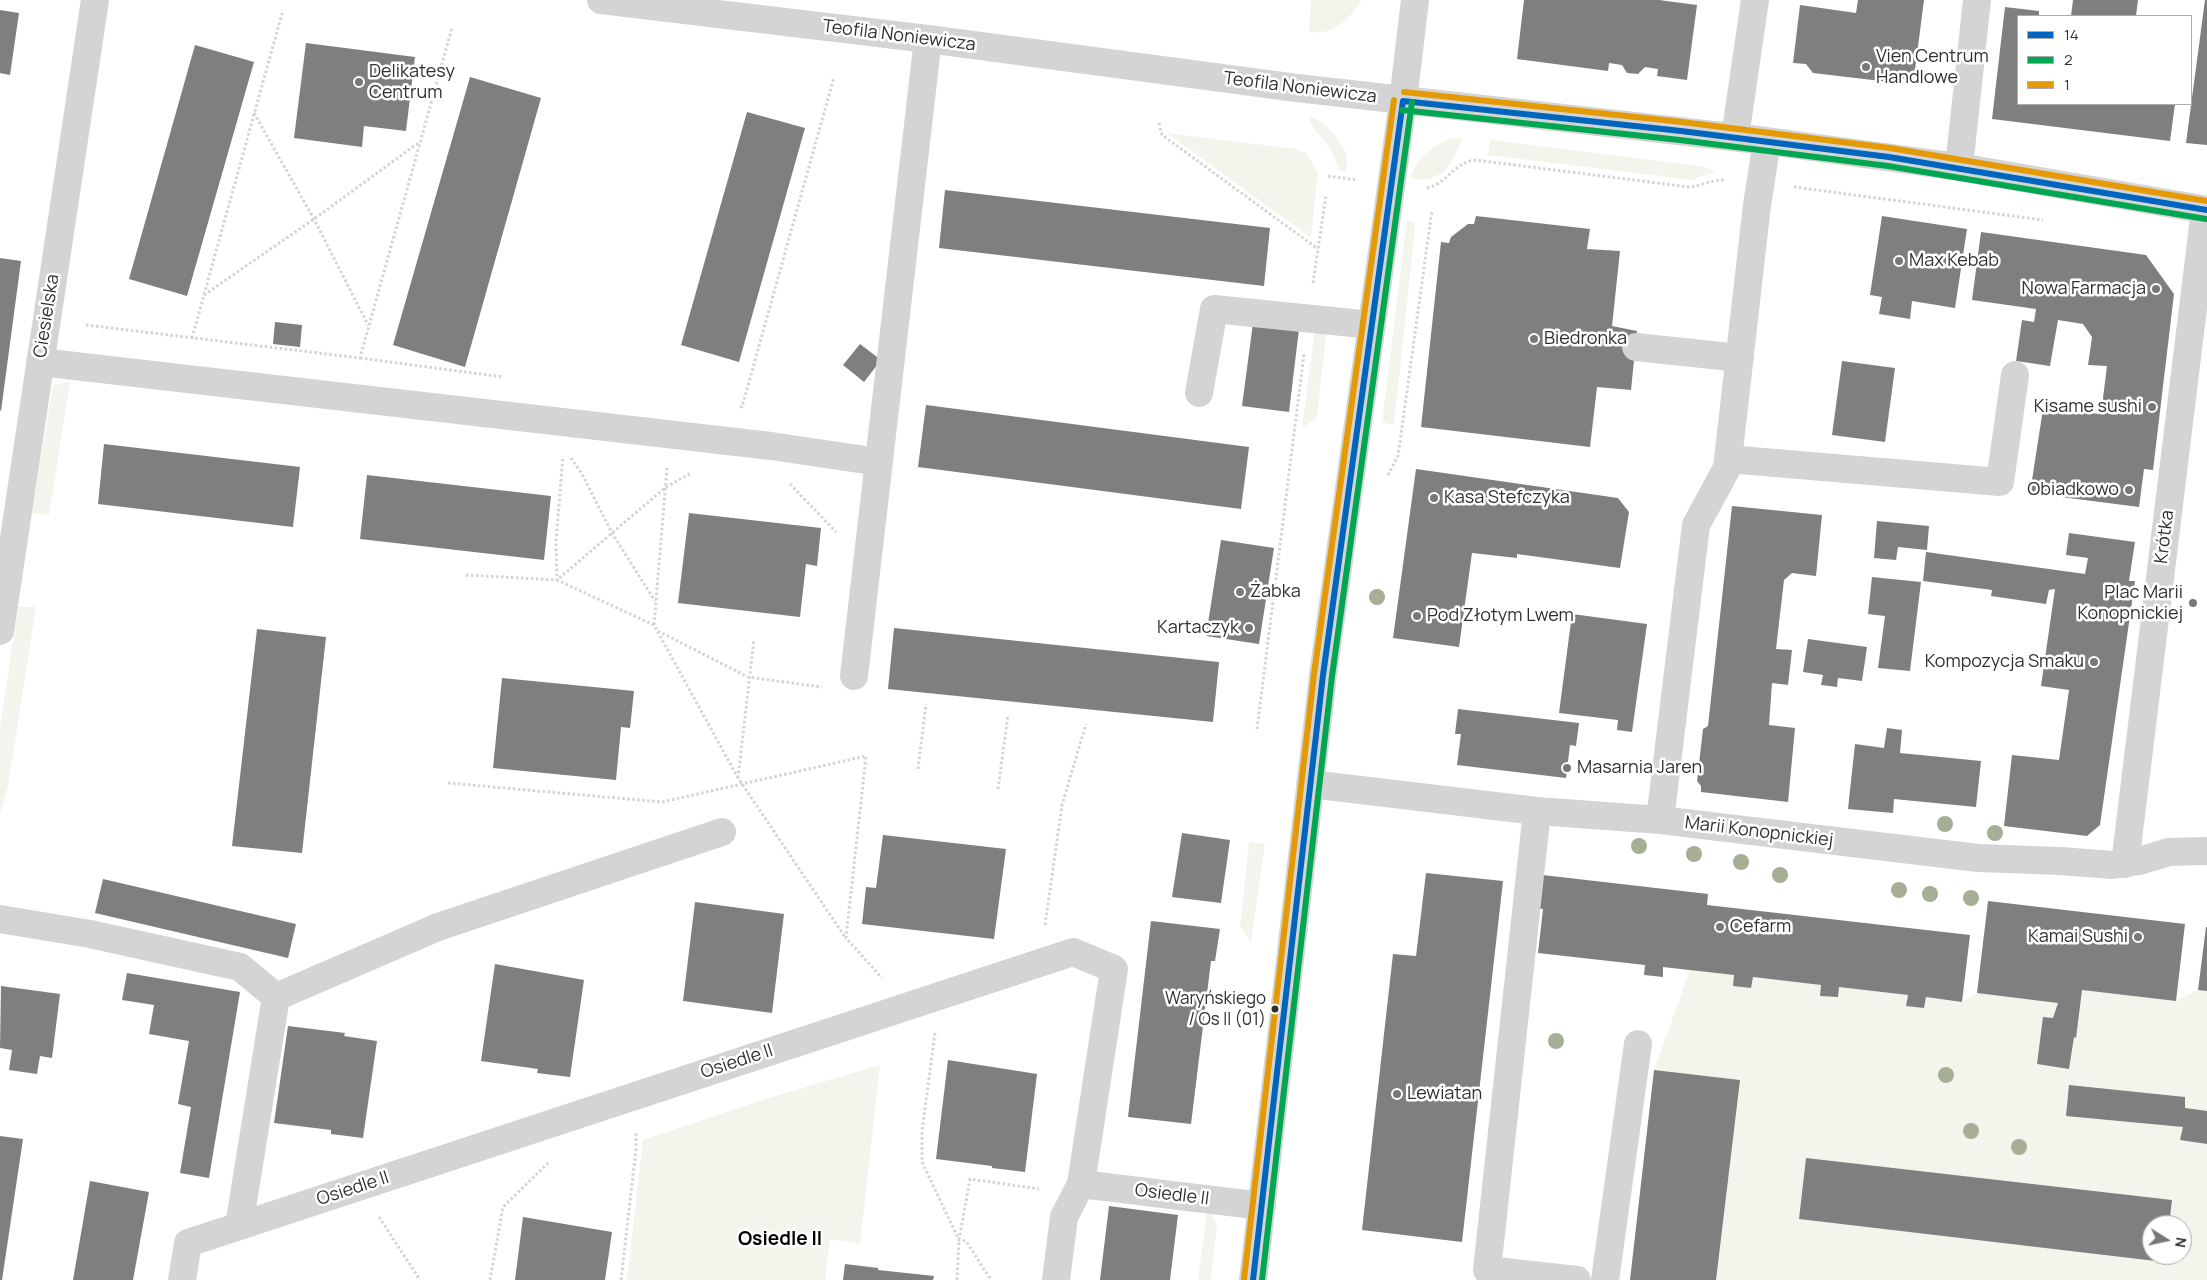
<!DOCTYPE html>
<meta charset="utf-8">
<style>
body{margin:0}
#map{position:relative;width:2207px;height:1280px;overflow:hidden;background:#fff;font-family:Manrope,sans-serif}
canvas{display:block}
.legend{position:absolute;left:2017px;top:15px;width:175px;height:90px;box-sizing:border-box;background:#fff;border:1px solid #acacac;margin:0;padding:6px 9px;list-style:none;font-size:15px;color:#303030}
.legend li{display:flex;align-items:center;gap:10px;height:25px}
.legend b{width:25px;border:1px solid #acacac}
.north{position:absolute;left:2142px;top:1215px;width:50px;height:50px;box-sizing:border-box;background:#fff;border:1px solid #acacac;border-radius:50%;rotate:100deg;font-size:14px;font-weight:700;line-height:20px;text-align:center;color:#303030}
.north::after{content:'';display:block;margin:auto;width:18px;height:22px;background:#787878;clip-path:polygon(50% 0,100% 100%,50% 72%,0 100%)}
</style>
<div id="map">
<canvas width="2207" height="1280"></canvas>
<ul class="legend">
<li><b style="height:6px;background:#0065bd"></b>14</li>
<li><b style="height:6px;background:#00a651"></b>2</li>
<li><b style="height:6px;background:#e39a05"></b>1</li>
</ul>
<div class="north">N</div>
</div>
<script>
const context = document.querySelector('canvas').getContext('2d');
context.lineJoin = 'round';
function paint(path, color) { context.fillStyle = color; context.fill(path, 'evenodd'); }
function strokePath(path, color, width, dash) { context.strokeStyle = color; context.lineWidth = width; context.lineCap = dash ? 'butt' : 'round'; context.setLineDash(dash || []); context.stroke(path); }
function write(font, color, halo, rows, align = 'center') {
  context.font = font + ' Manrope,sans-serif'; context.lineWidth = 5; context.setLineDash([]); context.textBaseline = 'middle'; context.strokeStyle = halo; context.fillStyle = color; for (const [text, x, y, turn = 0] of rows) {
    context.save(); context.translate(x, y); context.rotate((+turn || 0) * Math.PI / 180); context.textAlign = isNaN(turn) ? turn : align; if (halo) context.strokeText(text, 0, 0); context.fillText(text, 0, 0); context.restore();
  }
}
paint(new Path2D(`
 M1311 0H1362C1348 20 1335 35 1309 32Z
 M1310 117C1324 121 1338 136 1344 149 1348 155 1347 165 1346 172L1339 170 1331 150 1310 123Z
 M1167 133 1296 149 1306 153 1318 173 1311 238Z
 M1451 138H1462C1455 162 1440 186 1411 178 1416 158 1432 146 1451 138Z
 M1490 140 1706 167 1715 172 1691 180 1488 155Z
 M1407 219 1414 223 1415 228 1394 425 1382 422Z
 M1327 325 1317 417 1302 428 1315 329Z
 M70 382 49 515 32 513 53 385Z
 M18 607H36L8 786 0 815V728Z
 M1249 842 1265 844 1251 942 1240 926Z
 M1690 970 1821 985 1820 996 1838 997 1839 987 1908 995 1906 1006 1924 1008 1926 997 1962 1002 1977 993 2082 990 2176 1001 2198 990 2207 991V1280H1630L1654 1070ZM2152 1225H2182V1255H2152Z
 M880 1065 860 1244 830 1239 825 1280H627L643 1140 765 1099Z
 M1207 1211 1211 1214 1217 1225 1211 1280H1198Z`), '#f3f5ed');
paint(new Path2D(`
 M1524 0H1659L1697 5 1687 80 1657 76 1658 69 1645 67 1638 74 1627 73 1622 65 1609 63 1608 71 1517 59Z
 M1858 0H1924L1915 70 1898 83 1813 73 1806 64 1793 63 1800 5 1856 13Z
 M2073 0H2138L2136 16H2071Z
 M2205 0H2207V145L2186 143Z
 M2005 7 2039 11V16H2018V104H2175L2170 141 1992 119Z
 M0 10 19 13 10 75 0 73Z
 M306 43 415 57 406 131 364 126 362 147 294 138Z
 M195 45 254 62 187 296 129 279Z
 M470 77 541 98 465 367 393 345Z
 M747 112 805 128 739 362 681 345Z
 M945 190 1270 228 1264 286 939 248Z
 M1476 216 1590 229 1587 249 1620 251 1612 326 1637 331 1631 390 1597 387 1590 447 1421 427 1441 242 1449 243 1451 237 1468 224H1474Z
 M1882 216 1967 229 1955 308 1912 301 1910 319 1879 314 1882 297 1870 295Z
 M1981 232 2146 255 2174 294 2153 470 2144 469 2139 507 2030 493 2043 409 2101 414 2107 366 2088 365 2092 337 2083 324 2058 320 2050 366 2016 361 2022 320 2034 322 2036 309 1972 300Z
 M0 258 21 261 1 411 0 410Z
 M275 322 302 325 300 347 273 344Z
 M1253 323 1299 329 1289 412 1242 406Z
 M860 344 881 360 864 382 843 365Z
 M1842 361 1895 368 1885 442 1832 435Z
 M926 405 1249 447 1241 509 918 467Z
 M104 444 300 467 293 527 98 504Z
 M1416 469 1618 498 1629 512 1620 568 1517 554V558L1472 553 1459 647 1393 638Z
 M367 475 551 496 544 560 360 539Z
 M1732 506 1822 515 1816 576 1792 573 1784 580 1776 649 1792 650 1788 685 1772 683 1769 725 1795 728 1788 802 1701 792V786L1697 781 1703 729 1708 726Z
 M689 513 821 528 817 566 806 564 800 617 678 603Z
 M1877 521 1929 526 1927 550 1898 547 1896 560 1874 558Z
 M2069 533 2135 542 2129 581H2135L2100 825 2087 836 2004 826 2012 755 2059 760 2069 690 2041 686 2055 589 2049 590 2046 604 1991 596 1992 590 1923 581 1926 552 2085 574 2088 558 2066 555Z
 M1221 540 1274 548 1259 644 1206 636Z
 M1872 577 1921 582 1910 671 1878 668 1885 616 1868 614Z
 M1572 614 1647 624 1632 732 1617 730 1618 720 1559 713Z
 M894 628 1219 662 1213 722 888 689Z
 M257 629 326 637 302 853 232 846Z
 M1808 639 1867 647 1862 681 1838 678 1837 687 1821 685 1823 675 1803 672Z
 M502 678 634 691 630 728 621 727 616 780 493 768Z
 M1458 709 1579 723 1576 746 1570 745 1566 778 1457 765 1461 734H1455Z
 M1887 728 1902 730 1900 753 1981 761 1976 807 1894 799 1893 813 1848 809 1855 744 1884 748Z
 M1182 833 1230 840 1221 903 1172 897Z
 M883 835 1006 849 994 939 862 924 866 887 876 888Z
 M1426 873 1503 881 1462 1242 1362 1230 1393 954 1416 956Z
 M1534 874 1708 894 1707 905 1970 935 1962 1002 1926 997 1924 1008 1906 1006 1908 995 1839 987 1838 997 1820 996 1821 985 1753 977 1751 988 1733 986 1734 975 1663 967V977L1644 975 1645 965 1538 953 1543 909 1530 908Z
 M103 879 296 924 288 958 95 913Z
 M1988 901 2185 924 2176 1001 2082 990 2076 1038 2074 1037 2069 1069 2037 1064 2043 1017 2053 1018 2058 1003 1977 993Z
 M695 902 784 914 772 1013 683 1001Z
 M1151 921 1220 929 1215 961H1211L1191 1124 1128 1117Z
 M2206 927H2207V991L2198 990Z
 M495 964 584 980 570 1077 537 1073 538 1069 481 1061Z
 M127 973 240 992 209 1178 180 1173 191 1107 178 1104 189 1041 149 1034 154 1005 122 1000Z
 M1 986 60 994 52 1058 40 1056 37 1074 9 1070 12 1050 0 1048Z
 M288 1026 345 1033 344 1036 377 1041 363 1138 331 1134V1130L274 1123Z
 M948 1060 1037 1074 1025 1172 992 1168V1166L936 1159Z
 M1654 1070 1740 1080 1716 1280H1630Z
 M2069 1085 2185 1097V1108L2207 1111V1144L2180 1140 2183 1127 2066 1116Z
 M0 1136 23 1139 2 1280H0Z
 M1806 1158 2172 1200 2169 1225H2152V1255H2165L2164 1262 1799 1219Z
 M90 1181 149 1192 133 1280H73Z
 M1109 1206 1178 1215 1170 1280H1100Z
 M523 1217 612 1232 605 1280H515Z
 M845 1264 878 1268V1270L934 1276 933 1280H843Z`), '#7f7f7f');
strokePath(new Path2D(`
 M254 113 314 219 368 325
 M1159 123 1162 135 1318 249
 M1328 176 1358 180
 M1794 187 2043 220
 M1427 188C1448 183 1453 163 1475 160L1689 187C1702 186 1713 179 1726 180
 M1313 283 1326 195
 M204 295 314 219 421 141
 M86 325 360 358 452 28
 M192 338 283 10
 M360 358 503 377
 M740 406 742 407 834 77
 M571 458 582 474 612 533 655 601
 M667 468 654 625 738 778 845 937
 M1388 475 1398 456 1432 210
 M790 484 836 532
 M466 575 557 580 556 542 563 456
 M654 625 557 580 666 487 691 473
 M658 631 748 677 822 687
 M1257 729 1304 354
 M918 769 926 704
 M738 778 754 639
 M448 783 662 802 866 756 846 938 882 978
 M998 789 1008 715
 M1045 925 1062 805 1086 724
 M935 1033 922 1131V1162L959 1240 966 1241 991 1280
 M379 1217 420 1280
 M490 1280 503 1207 548 1163
 M621 1280 636 1149V1131
 M957 1280 959 1240 970 1179 1039 1189`), '#d4d4d4', 3, [2.5, 2.5]);
strokePath(new Path2D(`
 M601 0 928 39 1297 88 1767 141 1959 167 2207 210
 M1735 137 1755 0
 M1959 167 1977 0
 M1636 347 1740 358
 M40 362 771 446 879 462
 M1199 393 1214 309 1372 325
 M1728 459 2000 482 2015 375
 M0 631 95 0
 M854 676 928 39
 M1310 784 1537 811 1660 820 1978 858 2060 861 2113 865 2139 861 2169 852 2207 851
 M1537 811 1487 1270 1577 1280
 M1660 820 1696 525 1727 468 1757 205 1767 141
 M2125 864 2205 210
 M0 919 90 934 240 967 276 997
 M1081 1184 1262 1206
 M239 1226 276 997 438 927 722 832
 M182 1280 188 1243 1073 952 1114 969 1081 1184 1064 1217 1056 1280
 M1253 1280 1323 675 1403 101 1415 0
 M1605 1280 1638 1044`), '#d4d4d4', 28);
strokePath(new Path2D(`
 M1403 101 1681 131 1889 157 2207 210
 M1253 1280 1323 675 1403 101`), '#0065bd', 6);
strokePath(new Path2D(`
 M1402 110 1680 140 1888 166 2206 219
 M1262 1280 1332 676 1412 102`), '#00a651', 6);
strokePath(new Path2D(`
 M1404 92 1682 122 1890 148 2207 201
 M1244 1279 1314 674 1394 100`), '#e39a05', 6);
context.fillStyle = '#a6ae95';
for (const [x, y] of [
 [1377,597],
 [1945,824],
 [1995,833],
 [1639,846],
 [1694,854],
 [1741,862],
 [1780,875],
 [1899,890],
 [1930,894],
 [1971,898],
 [1556,1041],
 [1946,1075],
 [1971,1131],
 [2019,1147]
]) { context.beginPath(); context.arc(x, y, 8, 0, 2 * Math.PI); context.fill(); }
for (const [x, y, r, color] of [
 [1866,67,5,"#787878"],
 [359,82,5,"#787878"],
 [1899,261,5,"#787878"],
 [2156,289,5,"#787878"],
 [1534,339,5,"#787878"],
 [2152,407,5,"#787878"],
 [2129,490,5,"#787878"],
 [1434,498,5,"#787878"],
 [1240,592,5,"#787878"],
 [2193,603,5,"#787878"],
 [1417,616,5,"#787878"],
 [1249,628,5,"#787878"],
 [2094,662,5,"#787878"],
 [1567,768,5,"#787878"],
 [1720,927,5,"#787878"],
 [2138,937,5,"#787878"],
 [1275,1009,4.5,"#303030"],
 [1397,1094,5,"#787878"]
]) { const dot = new Path2D(); dot.arc(x, y, r, 0, 2 * Math.PI); context.fillStyle = color; context.fill(dot); strokePath(dot, '#fff', 2); }
write('17px', '#303030', '#fff', [
 ["Waryńskiego",1266,999],
 ["/ Os II (01)",1266,1020]
], 'right');
write('18px', '#303030', '#fff', [
 ["Teofila Noniewicza",899,36,7],
 ["Teofila Noniewicza",1300,88,7],
 ["Ciesielska",47,316,-81],
 ["Krótka",2165,537,-83],
 ["Marii Konopnickiej",1759,832,7],
 ["Osiedle II",737,1062,-18],
 ["Osiedle II",353,1189,-18],
 ["Osiedle II",1172,1195,7]
]);
write('18px', '#303030', '#fff', [
 ["Vien Centrum",1876,57],
 ["Handlowe",1876,78],
 ["Delikatesy",369,72],
 ["Centrum",369,93],
 ["Max Kebab",1909,261],
 ["Nowa Farmacja",2146,289,"right"],
 ["Biedronka",1544,339],
 ["Kisame sushi",2142,407,"right"],
 ["Obiadkowo",2119,490,"right"],
 ["Kasa Stefczyka",1444,498],
 ["Żabka",1250,592],
 ["Plac Marii",2183,593,"right"],
 ["Konopnickiej",2183,614,"right"],
 ["Pod Złotym Lwem",1427,616],
 ["Kartaczyk",1239,628,"right"],
 ["Kompozycja Smaku",2084,662,"right"],
 ["Masarnia Jaren",1577,768],
 ["Cefarm",1730,927],
 ["Kamai Sushi",2128,937,"right"],
 ["Lewiatan",1407,1094]
], 'left');
write('bold 19px', '#000', '#fff', [
 ["Osiedle II",780,1240]
]);
</script>
